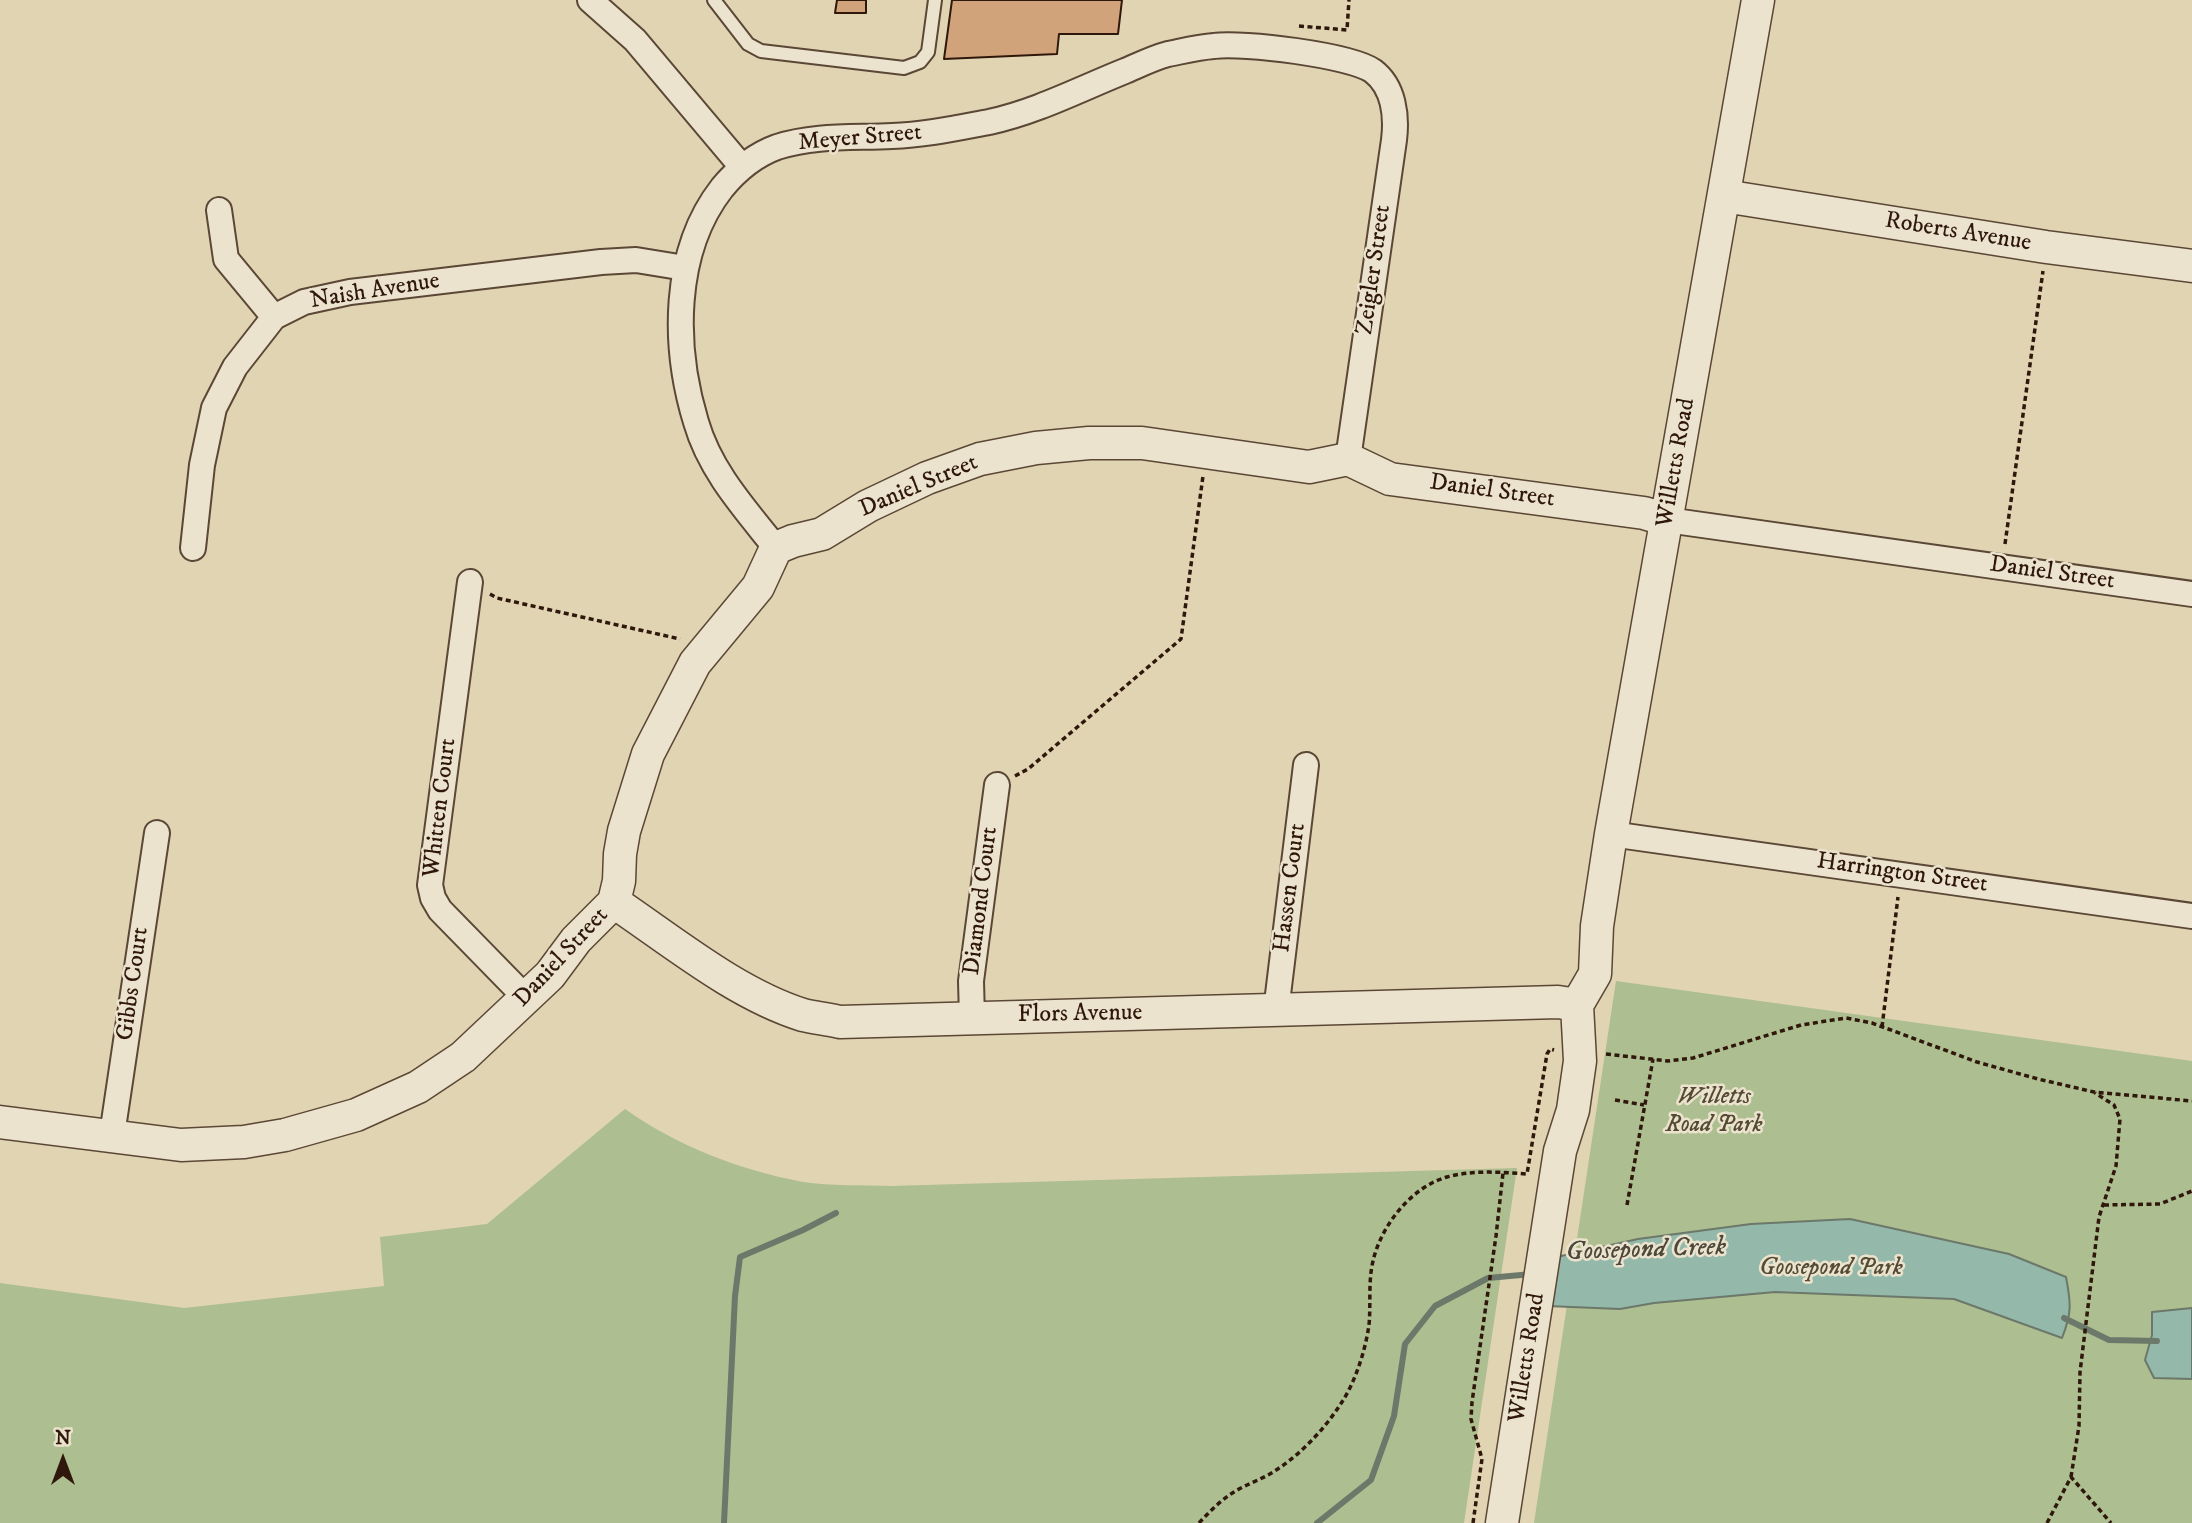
<!DOCTYPE html>
<style>
body{margin:0}
#map{position:relative;width:2192px;height:1523px;overflow:hidden;background:#e0d4b2;font-family:"IM FELL DW Pica",serif}
canvas{display:block}
.north{position:absolute;left:28px;top:1425px;width:70px;height:70px;-webkit-text-stroke:5px #ebe3cd;paint-order:stroke;rotate:0deg;font-size:19px;font-weight:700;line-height:28px;text-align:center;color:#2f180b}
.north::after{content:'';display:block;margin:auto;width:24px;height:32px;background:#2f180b;clip-path:polygon(50% 0,100% 100%,50% 72%,0 100%)}
</style>
<div id="map">
<canvas width="2192" height="1523"></canvas>
<div class="north">N</div>
</div>
<script>
const context = document.querySelector('canvas').getContext('2d');
context.lineJoin = 'round';
function paint(path, color) { context.fillStyle = color; context.fill(path, 'evenodd'); }
function strokePath(path, color, width, dash) { context.strokeStyle = color; context.lineWidth = width; context.lineCap = dash ? 'butt' : 'round'; context.setLineDash(dash || []); context.stroke(path); }
function write(font, color, halo, rows, align = 'center') {
  context.font = font + ' "IM FELL DW Pica",serif'; context.lineWidth = 5; context.setLineDash([]); context.textBaseline = 'middle'; context.strokeStyle = halo; context.fillStyle = color; for (const [text, x, y, turn = 0] of rows) {
    context.save(); context.translate(x, y); context.rotate((+turn || 0) * Math.PI / 180); context.textAlign = isNaN(turn) ? turn : align; if (halo) context.strokeText(text, 0, 0); context.fillText(text, 0, 0); context.restore();
  }
}
paint(new Path2D(`
 M1616 981 2192 1061V1523H1534Z
 M625 1109C677 1146 740 1170 803 1182 831 1186 862 1185 890 1186L1517 1168 1464 1523H0V1283L184 1308 384 1286 380 1237 487 1224Z`), '#adbe90');
const water = new Path2D(`
 M1850 1219 2009 1254 2066 1277C2071 1303 2072 1313 2062 1338L1954 1299 1775 1292 1654 1303 1620 1309 1547 1306 1552 1258 1638 1239 1751 1224Z
 M2192 1308V1379L2154 1378 2145 1360 2152 1335V1312Z`);
paint(water, '#94b8aa');
strokePath(water, '#6c786a', 2);
strokePath(new Path2D(`
 M2064 1318 2109 1340 2157 1341
 M724 1523 735 1296 740 1257 803 1230 836 1213
 M1317 1523 1371 1480 1394 1416 1405 1344 1435 1306 1488 1278 1532 1274`), '#6c786a', 6);
const building = new Path2D(`
 M837 0H866V13H835Z
 M952 0H1122L1118 34H1059L1057 54 944 59Z`);
paint(building, '#d1a37b');
strokePath(building, '#2f180b', 2);
const service = new Path2D(`
 M714 0 748 44 761 51 904 68 920 62 928 52 935 0`);
const minor = new Path2D(`
 M590 0 635 40 742 167
 M219 210 226 259 274 317
 M1667 520 2192 594
 M193 548 202 465 214 408 235 367 274 317 304 302 350 292 601 262 636 260 685 268
 M776 548C745 509 710 471 696 422 673 347 672 252 722 188 736 171 755 155 777 147 815 135 852 138 892 136 925 135 957 128 989 122 1036 112 1080 89 1125 71 1139 65 1153 58 1168 54 1183 51 1199 47 1214 46 1243 42 1350 55 1373 71 1394 87 1397 116 1394 140L1348 459
 M470 582 430 885 433 898 440 910 526 998
 M1611 834 2192 916
 M1276 1011 1306 765
 M972 1018 971 981 997 785
 M112 1135 157 833`);
const tertiary = new Path2D(`
 M1724 196 2046 247 2192 266
 M614 902C672 941 736 994 803 1015 815 1018 828 1019 840 1022L1558 1002 1577 1005
 M0 1122 181 1145 244 1142 285 1135 356 1115 418 1087 463 1057 550 975 576 940 614 902 619 881 620 854 624 831 648 754 695 663 758 587 776 548 793 541 822 534 868 506 927 478 980 459 1036 448 1089 443H1142L1309 467 1348 459 1390 479 1644 513 1667 520
 M1502 1523 1560 1151 1573 1110 1580 1061 1577 1005 1595 974 1597 926 1611 834 1758 0`);
strokePath(service, '#5b4735', 16);
strokePath(minor, '#5b4735', 28);
strokePath(tertiary, '#5b4735', 35);
strokePath(new Path2D(`
 M1299 26 1347 30 1349 0
 M2005 544 2043 271
 M490 594 497 598 680 639
 M1015 776 1028 769 1181 639 1203 476
 M1882 1027 1898 897
 M1606 1054 1668 1061 1693 1058 1801 1025 1846 1018 1872 1023 1977 1062 2038 1079 2094 1092 2192 1101
 M1615 1100 1644 1105
 M1627 1205 1653 1059
 M2104 1205 2160 1204 2192 1191
 M2071 1477 2079 1426 2080 1372 2099 1217 2116 1166 2120 1119 2114 1105 2095 1093
 M1199 1523C1211 1510 1223 1498 1239 1489 1250 1483 1262 1479 1273 1472 1299 1456 1323 1431 1340 1405 1355 1383 1365 1352 1369 1325 1371 1304 1368 1282 1373 1261 1381 1226 1411 1187 1447 1177 1473 1170 1500 1172 1527 1174L1547 1054 1550 1049 1554 1050
 M1473 1523 1482 1459 1471 1419 1472 1402 1496 1236 1503 1173
 M2047 1523 2071 1477 2111 1523`), '#2f180b', 3.5, [5, 3.5]);
strokePath(service, '#ebe3cd', 12);
strokePath(minor, '#ebe3cd', 24);
strokePath(tertiary, '#ebe3cd', 32);
write('24px', '#2f180b', '#ebe3cd', [
 ["Meyer Street",860,139,-5],
 ["Roberts Avenue",1958,233,9],
 ["Zeigler Street",1375,270,-82],
 ["Naish Avenue",375,292,-9],
 ["Willetts Road",1677,463,-80],
 ["Daniel Street",919,487,-23],
 ["Daniel Street",1492,492,8],
 ["Daniel Street",2052,574,8],
 ["Whitten Court",441,808,-83],
 ["Harrington Street",1902,874,8],
 ["Hassen Court",1291,888,-83],
 ["Diamond Court",982,901,-83],
 ["Daniel Street",562,958,-47],
 ["Gibbs Court",134,984,-82],
 ["Flors Avenue",1080,1015,-1],
 ["Willetts Road",1528,1358,-81]
]);
write('italic 24px', '#554a33', '#ebe3cd', [
 ["Willetts",1714,1098],
 ["Road Park",1714,1126],
 ["Goosepond Park",1831,1269]
]);
write('italic 26px', '#4d483b', '#ebe3cd', [
 ["Goosepond Creek",1646,1251,-2]
]);
</script>
